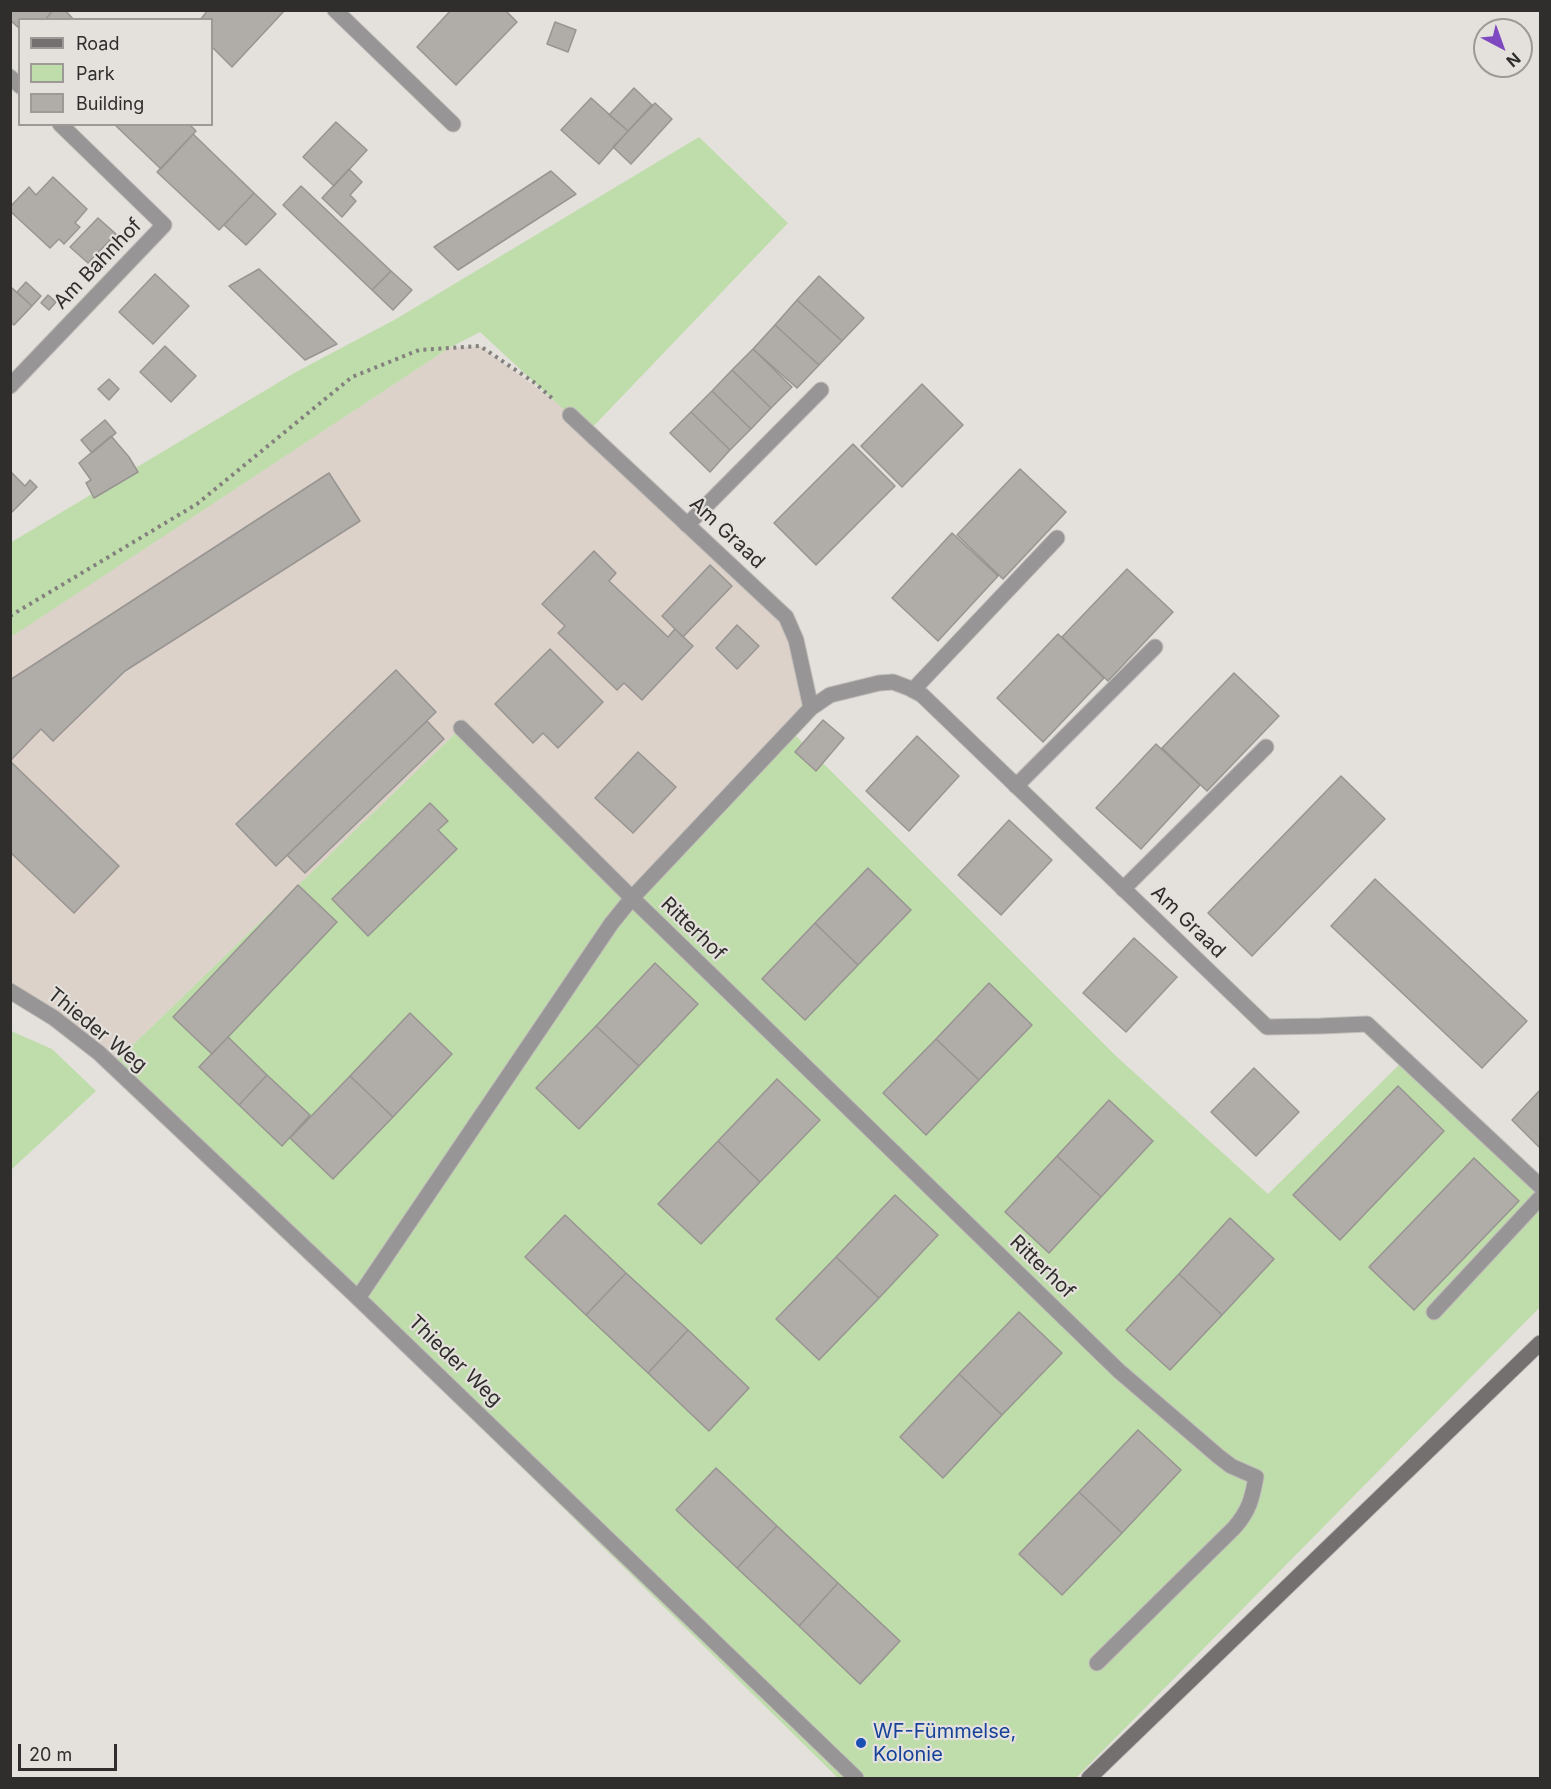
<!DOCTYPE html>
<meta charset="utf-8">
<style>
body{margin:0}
#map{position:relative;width:1551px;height:1789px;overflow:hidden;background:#e4e0dc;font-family:Inter,sans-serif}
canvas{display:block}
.frame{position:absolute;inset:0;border:12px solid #2f2e2c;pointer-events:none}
.legend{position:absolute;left:18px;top:18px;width:195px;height:108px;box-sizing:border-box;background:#e4e0dc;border:2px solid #9c9996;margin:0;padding:8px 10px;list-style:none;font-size:18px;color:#2f2e2c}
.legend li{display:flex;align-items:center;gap:12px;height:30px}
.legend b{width:30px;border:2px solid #9c9996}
.north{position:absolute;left:1473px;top:18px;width:60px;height:60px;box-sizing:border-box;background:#e4e0dc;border:2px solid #9c9996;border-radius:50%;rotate:139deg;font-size:16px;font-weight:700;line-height:24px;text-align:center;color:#2f2e2c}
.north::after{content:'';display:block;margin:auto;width:21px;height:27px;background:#7e49c0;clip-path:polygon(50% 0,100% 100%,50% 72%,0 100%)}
.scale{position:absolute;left:18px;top:1744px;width:99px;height:27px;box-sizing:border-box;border:3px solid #2f2e2c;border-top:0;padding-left:8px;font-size:18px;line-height:21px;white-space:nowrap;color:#2f2e2c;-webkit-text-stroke:4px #e4e0dc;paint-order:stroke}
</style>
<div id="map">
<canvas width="1551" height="1789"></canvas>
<div class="frame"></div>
<ul class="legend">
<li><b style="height:8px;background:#747070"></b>Road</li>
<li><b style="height:16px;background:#bfddab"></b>Park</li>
<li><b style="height:16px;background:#b0ada9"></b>Building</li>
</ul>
<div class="north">N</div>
<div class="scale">20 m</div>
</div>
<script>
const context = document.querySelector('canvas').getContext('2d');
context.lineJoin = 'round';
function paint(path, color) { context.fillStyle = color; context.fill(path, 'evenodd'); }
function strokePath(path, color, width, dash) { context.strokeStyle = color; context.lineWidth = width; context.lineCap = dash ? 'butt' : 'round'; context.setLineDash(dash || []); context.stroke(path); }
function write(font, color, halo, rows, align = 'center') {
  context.font = font + ' Inter,sans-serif'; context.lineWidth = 4.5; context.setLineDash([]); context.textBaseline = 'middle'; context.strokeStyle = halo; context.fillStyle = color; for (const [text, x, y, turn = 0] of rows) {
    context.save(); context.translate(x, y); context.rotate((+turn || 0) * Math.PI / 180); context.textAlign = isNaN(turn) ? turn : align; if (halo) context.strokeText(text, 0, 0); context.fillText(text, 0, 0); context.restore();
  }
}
paint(new Path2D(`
 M480 346 560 405 786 617 811 708 632 898 461 728 112 1065 11 991 10 637 449 348Z`), '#dcd2c9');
paint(new Path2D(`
 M699 137 788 223 588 432 480 332 449 348 11 637 10 543 296 372 396 319Z
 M461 728 632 898 790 730 1116 1056 1268 1194 1405 1059 1540 1186V1307L1076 1778H838L112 1065Z
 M11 1031 52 1049 96 1091 11 1170Z`), '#bfddab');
const building = new Path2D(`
 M10 10H53L45 20H20V29L10 20Z
 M53 10H65L74 20H45Z
 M208 10H285L232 67 212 47V20H200Z
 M451 10H505L517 22 456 85 417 47Z
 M555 22 576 30 568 52 547 44Z
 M634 88 652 105 628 131 609 115Z
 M591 98 628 131 599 164 561 130Z
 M655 103 672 119 631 164 613 147Z
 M336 122 367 150 334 186 303 157Z
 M114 124H189L196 131 161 169Z
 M193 134 254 193 219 230 157 172Z
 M349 169 362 182 350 195 356 201 342 217 322 198Z
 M551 171 576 194 458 270 434 247Z
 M53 177 87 209 75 223 80 227 64 244 59 239 50 248 10 211V207L29 187 36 195Z
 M301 186 391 271 372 290 283 205Z
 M254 193 276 214 246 245 224 225Z
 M98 218 116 234 88 263 70 247Z
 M259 269 337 344 305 360 229 286Z
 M391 271 412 290 393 310 372 290Z
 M155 274 189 306 153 344 119 312Z
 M819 276 864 318 842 341 797 300Z
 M26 282 41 296 32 306 17 292Z
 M12 288 32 306 14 325 10 322V290Z
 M48 295 56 302 49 310 41 303Z
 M797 300 842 341 819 365 775 325Z
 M775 325 819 365 797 388 753 349Z
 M165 346 196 376 171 402 140 372Z
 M753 349 792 387 771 408 732 370Z
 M732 370 771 408 751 429 712 391Z
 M109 379 119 389 109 400 98 389Z
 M922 384 963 425 902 487 861 446Z
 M712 391 751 429 730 450 691 412Z
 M691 412 730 450 710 472 670 433Z
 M105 420 116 433 92 453 81 440Z
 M111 436 129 457 138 472 94 498 86 483 91 480 79 463Z
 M853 444 895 486 816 565 774 523Z
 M1020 469 1066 512 1003 579 957 535Z
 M10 471 25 486 30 480 37 487 12 512 10 510Z
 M329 473 360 521 125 671 53 741 41 729 10 761V680Z
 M952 533 998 576 938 641 892 598Z
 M594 551 616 573 609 581 668 637 675 629 693 646 642 700 624 683 617 690 558 633 565 626 542 604Z
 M710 565 732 586 683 637 662 616Z
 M1127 569 1173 612 1108 681 1062 637Z
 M737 625 759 646 737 669 716 648Z
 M1058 634 1104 678 1043 742 997 698Z
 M550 649 603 702 558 748 543 733 533 743 495 704Z
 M396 670 436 712 276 866 236 824Z
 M1234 673 1279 716 1207 791 1162 748Z
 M823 720 844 738 816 771 795 752Z
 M427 721 444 739 305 873 287 855Z
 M917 736 959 776 909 831 866 791Z
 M1156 744 1200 785 1141 849 1096 808Z
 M638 752 676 787 633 833 595 798Z
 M10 761 119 866 74 913 10 852Z
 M1341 776 1385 819 1252 956 1208 913Z
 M430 803 448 821 438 830 457 849 368 936 332 899Z
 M1009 820 1052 860 1001 915 958 875Z
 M868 868 911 910 858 965 815 923Z
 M1375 879 1527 1021 1482 1068 1331 926Z
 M298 885 337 922 212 1054 173 1017Z
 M815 923 858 965 805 1020 762 979Z
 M1134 938 1177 977 1126 1032 1083 993Z
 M655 963 698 1004 639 1066 596 1026Z
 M989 983 1032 1025 979 1080 936 1039Z
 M410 1013 452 1054 393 1117 350 1076Z
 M596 1026 639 1066 579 1129 536 1088Z
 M228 1037 267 1075 239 1105 199 1067Z
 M936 1039 979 1080 926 1135 883 1093Z
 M1254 1068 1299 1112 1256 1156 1211 1112Z
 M267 1075 310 1115 282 1146 239 1105Z
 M350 1076 393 1117 333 1179 290 1138Z
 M777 1079 820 1120 760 1182 718 1141Z
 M1398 1086 1444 1131 1340 1240 1293 1195Z
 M1540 1090V1148L1512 1120Z
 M1109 1100 1153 1141 1101 1197 1057 1156Z
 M718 1141 760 1182 701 1244 658 1204Z
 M1057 1156 1101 1197 1049 1253 1005 1212Z
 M1474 1158 1519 1201 1414 1310 1369 1267Z
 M895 1195 938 1235 879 1298 836 1257Z
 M565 1215 626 1273 586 1315 525 1257Z
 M1230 1218 1274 1259 1222 1315 1179 1274Z
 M836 1257 879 1298 819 1360 776 1319Z
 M626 1273 688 1330 648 1373 586 1315Z
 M1179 1274 1222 1315 1170 1370 1126 1330Z
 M1019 1312 1062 1353 1002 1415 959 1374Z
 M688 1330 749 1388 709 1431 648 1373Z
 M959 1374 1002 1415 943 1478 900 1437Z
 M1138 1430 1181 1470 1122 1533 1079 1492Z
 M716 1468 777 1526 737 1568 676 1510Z
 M1079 1492 1122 1533 1062 1595 1019 1554Z
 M777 1526 838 1583 799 1626 737 1568Z
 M838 1583 900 1641 860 1684 799 1626Z`);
paint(building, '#b0ada9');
strokePath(building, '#989491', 1.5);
const service = new Path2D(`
 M687 525 821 390
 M913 690 1057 538
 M1016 786 1155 647
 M1123 889 1266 747`);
const minor = new Path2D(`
 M335 10 453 124
 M10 77 20 86
 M10 386 164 225 60 124
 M570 415 786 617 796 640 811 708
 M461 728 632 898 811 708 830 695 879 683 893 682 909 688 922 695 1267 1027 1321 1026 1367 1024 1540 1186
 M358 1298 611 924 632 898 1119 1371 1218 1456 1231 1466 1256 1477C1252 1499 1249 1511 1234 1528L1097 1663
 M1434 1312 1540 1198`);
const tertiary = new Path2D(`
 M10 991 54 1018 99 1053 358 1298 856 1778`);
const secondary = new Path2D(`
 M1089 1778 1540 1343`);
strokePath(service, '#c0bcb9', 17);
strokePath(minor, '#c0bcb9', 17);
strokePath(tertiary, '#c0bcb9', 17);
strokePath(secondary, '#c0bcb9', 17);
strokePath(new Path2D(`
 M10 616 197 504 352 377 419 350 480 346 535 383 554 400`), '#83807e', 4, [3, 4.5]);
strokePath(service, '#979595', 15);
strokePath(minor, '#979595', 15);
strokePath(tertiary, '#979595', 15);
strokePath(secondary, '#747070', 15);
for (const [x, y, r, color] of [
 [861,1743,6,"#1a4fb4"]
]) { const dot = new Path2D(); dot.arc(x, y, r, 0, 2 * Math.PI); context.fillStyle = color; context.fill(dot); strokePath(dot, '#e4e0dc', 2); }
write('20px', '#2f2e2c', '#e4e0dc', [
 ["Am Bahnhof",98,264,-46],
 ["Am Graad",727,533,43],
 ["Am Graad",1188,922,44],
 ["Ritterhof",693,929,44],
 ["Thieder Weg",97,1030,39],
 ["Ritterhof",1042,1267,44],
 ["Thieder Weg",455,1361,44]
]);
write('20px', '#164399', '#e4e0dc', [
 ["WF-Fümmelse,",873,1732],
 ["Kolonie",873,1755]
], 'left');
</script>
